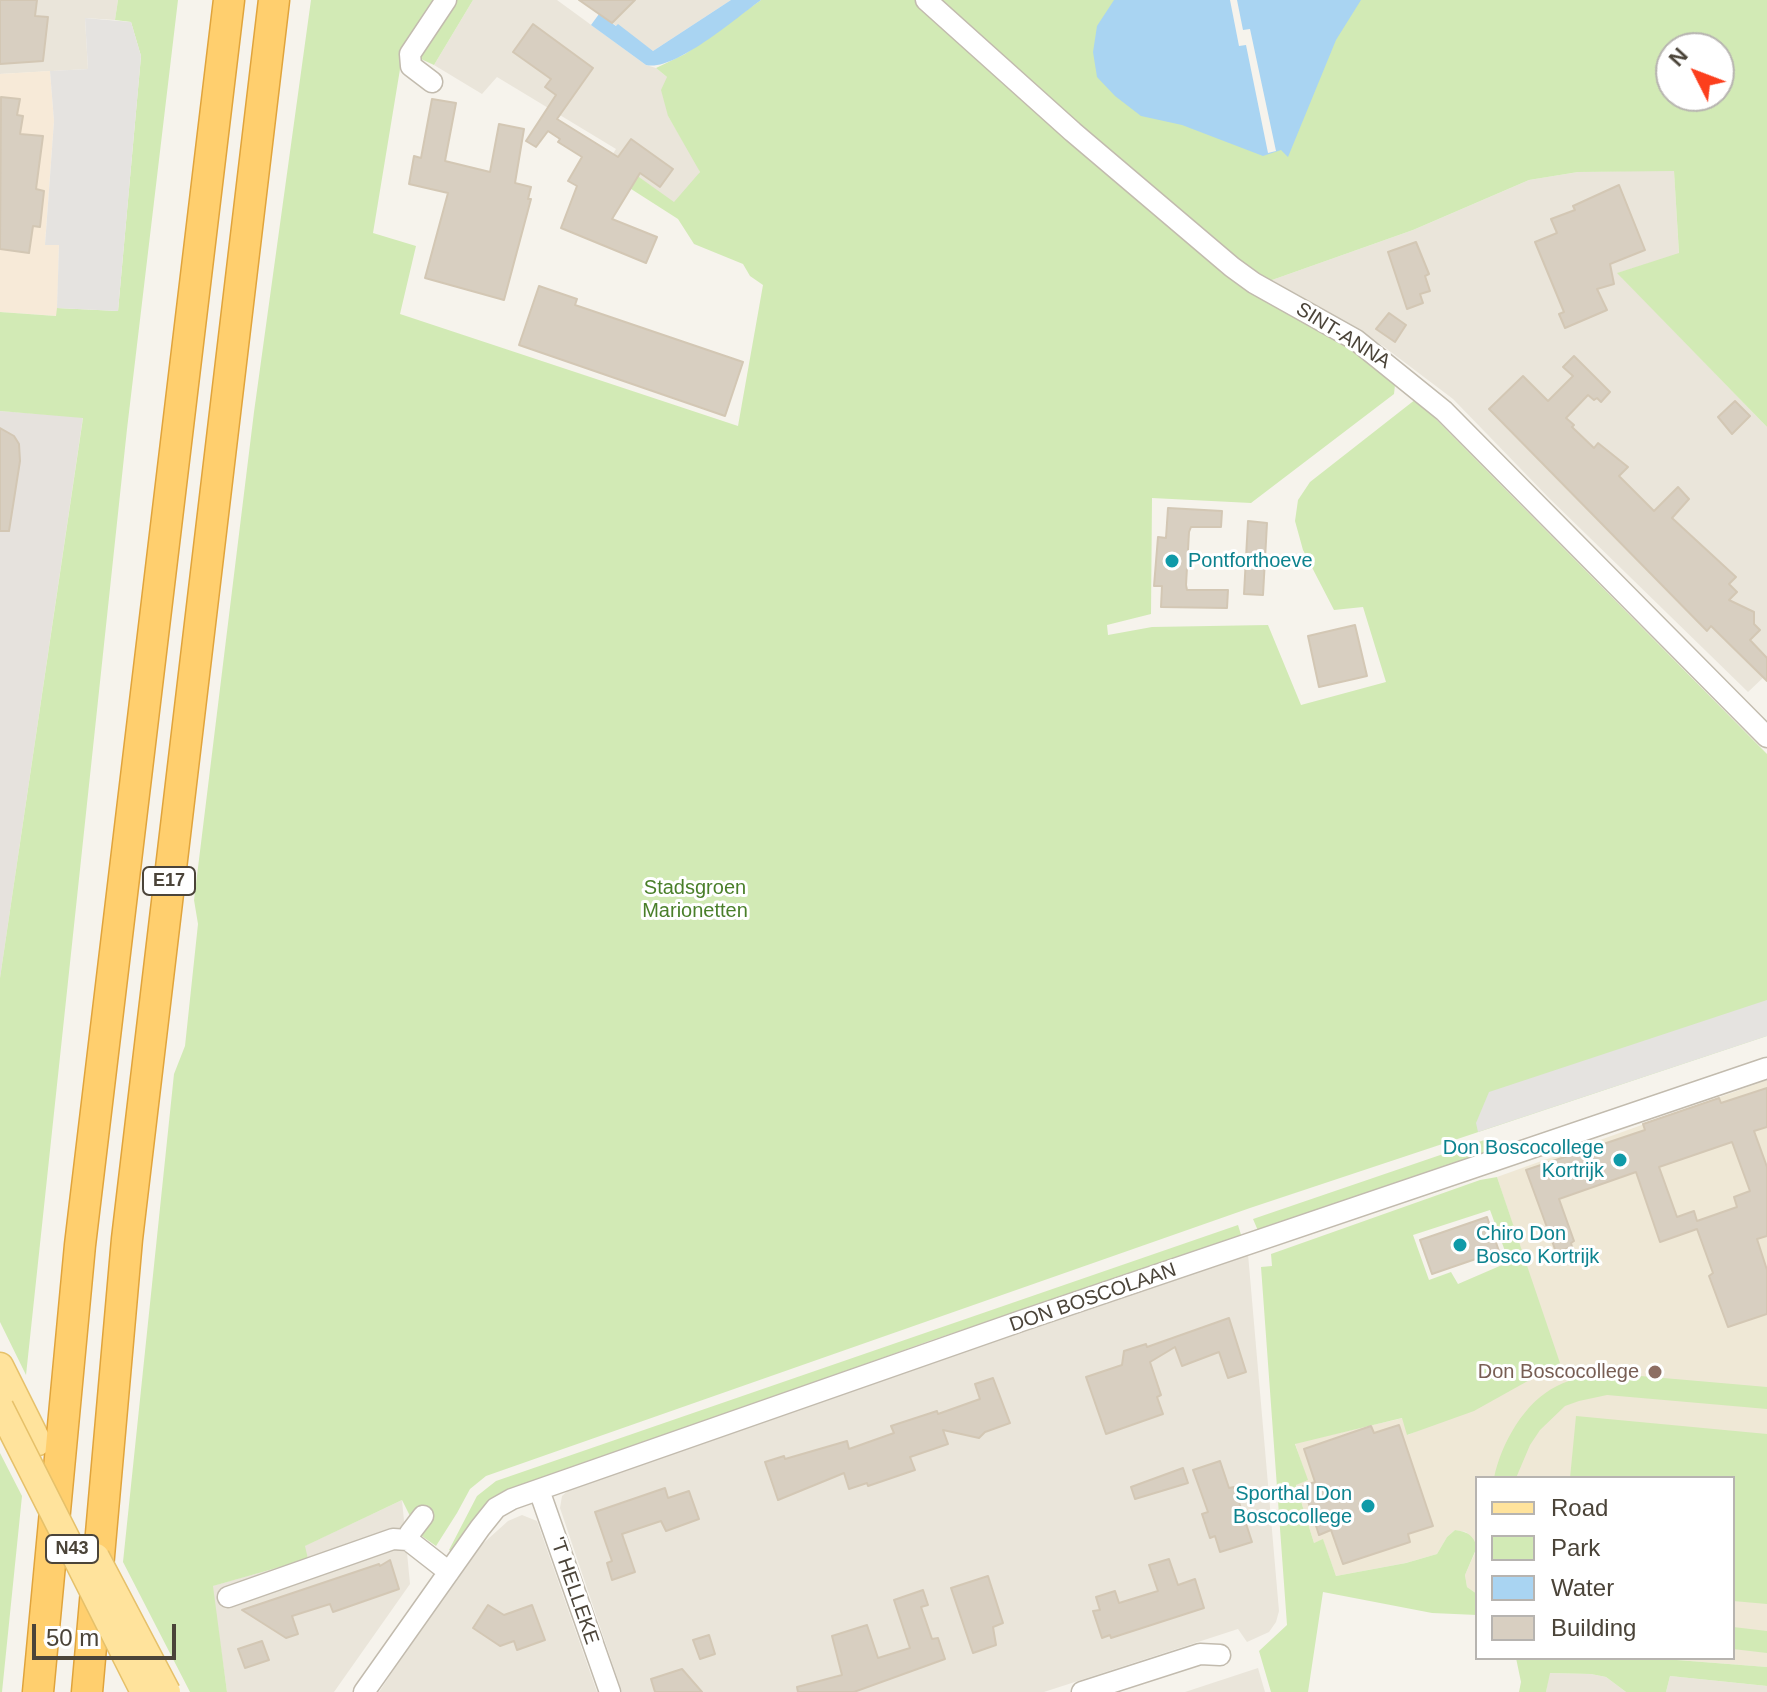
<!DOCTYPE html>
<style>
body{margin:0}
#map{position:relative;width:1767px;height:1692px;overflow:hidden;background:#f6f3ec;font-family:Helvetica,sans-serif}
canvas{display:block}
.legend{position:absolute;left:1475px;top:1476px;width:260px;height:184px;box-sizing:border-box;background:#fff;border:2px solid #b7b4b0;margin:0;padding:10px 14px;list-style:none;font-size:24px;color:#4b4439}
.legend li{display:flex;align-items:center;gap:16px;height:40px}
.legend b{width:40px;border:2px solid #b7b4b0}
.north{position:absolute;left:1655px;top:32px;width:80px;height:80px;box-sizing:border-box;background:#fff;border:2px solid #b7b4b0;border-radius:50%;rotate:312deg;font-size:22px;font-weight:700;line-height:32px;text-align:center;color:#4b4439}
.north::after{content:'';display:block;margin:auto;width:28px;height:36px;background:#fc3f1d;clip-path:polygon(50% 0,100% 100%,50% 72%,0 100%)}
.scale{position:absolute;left:32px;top:1624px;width:144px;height:36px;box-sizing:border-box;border:4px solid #4b4439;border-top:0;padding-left:10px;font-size:24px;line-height:28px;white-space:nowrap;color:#4b4439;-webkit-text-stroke:6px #fff;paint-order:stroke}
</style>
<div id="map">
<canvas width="1767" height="1692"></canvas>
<ul class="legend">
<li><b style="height:10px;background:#ffe39c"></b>Road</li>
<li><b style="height:22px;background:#d2eab5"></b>Park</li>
<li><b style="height:22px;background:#a9d4f2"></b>Water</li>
<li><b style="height:22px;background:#d8cfc1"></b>Building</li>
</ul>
<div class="north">N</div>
<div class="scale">50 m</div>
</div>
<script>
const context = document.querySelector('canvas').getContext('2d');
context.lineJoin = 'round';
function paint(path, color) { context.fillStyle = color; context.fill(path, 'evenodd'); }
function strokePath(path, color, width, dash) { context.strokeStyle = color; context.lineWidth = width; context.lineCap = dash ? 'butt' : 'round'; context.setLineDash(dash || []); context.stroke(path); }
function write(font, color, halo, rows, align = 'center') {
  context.font = font + ' Helvetica,sans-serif'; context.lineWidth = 6; context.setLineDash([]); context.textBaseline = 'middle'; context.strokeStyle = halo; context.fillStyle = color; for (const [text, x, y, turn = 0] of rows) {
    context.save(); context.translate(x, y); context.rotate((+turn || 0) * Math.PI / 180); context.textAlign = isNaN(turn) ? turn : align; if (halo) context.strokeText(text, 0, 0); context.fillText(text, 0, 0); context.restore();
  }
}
paint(new Path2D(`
 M0 0H118L115 20 85 18 88 69 0 74Z
 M473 0H557L646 65 656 68 667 77 668 116 697 164 700 172 696 179 674 203 611 157 616 149 497 77 482 94 434 65Z
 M579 0H731L653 51Z
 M1674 170 1679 254 1618 273 1767 427V674L1748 692 1549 498 1453 399 1383 346 1272 280 1413 230 1529 180 1578 172Z
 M1248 1254 1279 1611 1276 1622 1269 1632 1247 1642 1238 1629 1044 1692H622L560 1508 562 1496 573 1486Z
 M402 1500 410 1584 334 1692H227L212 1586 307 1559 304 1546Z
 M522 1515 537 1521 597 1692H379L467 1558 508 1521Z
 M1258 1668 1265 1692H1185Z
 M1549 1673 1591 1674 1606 1677 1626 1692H1546Z
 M1670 1676 1767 1686V1692H1666Z`), '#eae5da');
paint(new Path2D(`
 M50 71 54 121 45 244H59L57 316 0 312V74Z`), '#f7ead8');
paint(new Path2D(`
 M0 411 83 417 0 978Z`), '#e6e2dd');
paint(new Path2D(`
 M1767 1080V1667L1651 1658H1733V1478H1477V1594L1467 1587 1465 1575 1477 1548 1466 1532 1455 1530 1447 1537 1437 1554 1406 1563 1336 1576 1323 1540 1314 1543 1307 1521 1296 1484 1307 1480 1295 1443 1403 1418 1408 1435 1559 1364 1497 1177Z`), '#efe8d6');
paint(new Path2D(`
 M118 0H178L127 429 26 1375 0 1322V978L83 418 0 411V312L56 316 57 308 118 311 141 56 131 22 115 20Z
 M311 0H473L434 65 403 51 373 233 416 246 400 314 738 426 763 285 750 276 743 264 694 244 678 219 603 171 611 157 674 202 700 172 668 116 661 90 667 77 656 68 685 54 761 0H1767V427L1617 273 1679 253 1674 171 1578 172 1529 180 1413 230 1272 280 1279 308 1365 355 1395 385 1394 394 1251 503 1152 498 1151 614 1107 625 1108 635 1152 627 1268 625 1301 705 1386 682 1363 607 1334 610 1303 550 1295 521 1298 500 1310 482 1416 399 1767 754V1036L1250 1208 486 1476 470 1489 457 1513 436 1546 419 1534 402 1500 305 1546 308 1559 213 1586 227 1692H190L123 1562 174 1074 185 1046 198 924 194 900 254 412ZM1671 48H1719V96H1671Z
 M1493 1137 1497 1151 1259 1233 1253 1219Z
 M1497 1177 1560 1363 1474 1411 1407 1435 1402 1418 1295 1444 1308 1480 1296 1485 1314 1543 1323 1539 1336 1576 1406 1563 1437 1554 1447 1537 1455 1530C1468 1532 1473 1535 1477 1547L1465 1575 1467 1587 1477 1594V1615L1432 1613 1323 1592 1308 1692H1271L1259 1651 1287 1625 1261 1267 1272 1266 1271 1254 1480 1180ZM1490 1210 1509 1262 1458 1284 1451 1272 1429 1280 1413 1235Z
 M1238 1225 1242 1238 932 1340 494 1497 485 1505 452 1552 449 1550 477 1496 496 1481Z
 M1606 1373 1767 1387V1409L1607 1395 1579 1401 1565 1406 1540 1430 1530 1445 1516 1478H1494C1501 1444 1524 1402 1557 1386 1572 1378 1590 1376 1606 1373Z
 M1576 1416 1767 1434V1604L1733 1601V1478H1570Z
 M0 1453 22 1496 2 1692H0Z
 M1733 1627 1767 1631V1653L1733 1649Z
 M1516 1658H1651L1767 1667V1686L1670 1676 1666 1692H1626L1606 1677 1591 1674 1550 1673 1546 1692H1519L1521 1682Z`), '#d2eab5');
paint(new Path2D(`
 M85 18 131 22 141 56 118 311 57 308 59 245H45L54 121 50 71 88 69Z
 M1767 1000V1036L1478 1132 1476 1123 1489 1092Z`), '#e5e3e0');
paint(new Path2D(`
 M731 0H761C736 18 674 72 646 65L591 25 599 14 616 26 618 24 653 51Z
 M1114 0H1361L1336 40 1288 157 1281 150 1263 156 1182 125 1141 116 1115 96 1097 77 1093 52 1097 26Z`), '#a9d4f2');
paint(new Path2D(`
 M1230 0H1237L1243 30 1250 29 1276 151 1268 153 1246 45 1239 46Z`), '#f6f3ec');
const building = new Path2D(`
 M0 0H37L35 16 48 17 43 61 0 64Z
 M579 0H635L612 23Z
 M533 24 593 68 557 119 618 157 631 139 673 169 660 187 640 173 612 219 657 237 646 263 561 228 577 186 568 181 582 157 558 142 560 139 548 131 536 147 526 141 556 95 545 87 551 79 513 52Z
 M1 97 20 99 17 115 23 116 20 134 43 136 36 189 44 191 40 227 33 226 29 253 0 249Z
 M432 99 456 103 445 161 490 172 499 124 524 129 515 183 531 187 528 199H531L504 300 425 278 448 193 409 184 414 156 421 158Z
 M1619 185 1645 250 1610 264 1614 284 1597 289 1607 310 1565 328 1559 314 1564 312 1535 242 1557 233 1551 219 1575 210 1573 206Z
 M1416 242 1429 274 1425 276 1430 291 1420 294 1423 303 1407 309 1388 252Z
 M539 286 577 299 575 305 743 362 725 416 519 345Z
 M1389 313 1406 325 1395 342 1376 329Z
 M1574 356 1610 392 1601 402 1597 398 1594 400 1588 395 1566 418 1574 425 1572 427 1594 448 1598 443 1628 467 1619 476 1654 511 1678 487 1689 499 1672 518 1736 577 1729 584 1737 592 1729 600 1754 612V624L1760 630 1750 640 1767 658V681L1711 626 1707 631 1489 409 1523 376 1548 401 1573 376 1563 367Z
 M1735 401 1750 416 1732 434 1718 417Z
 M0 428 14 436 19 444 20 461 9 531H0Z
 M1168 508 1222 511 1221 527H1191L1189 532 1186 585 1187 590H1228L1227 608 1161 607 1162 586H1154L1158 537 1166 538Z
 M1248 521 1267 523 1263 595 1244 594Z
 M1355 625 1367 676 1319 687 1308 636Z
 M1767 1088V1127L1754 1131 1767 1167V1236L1757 1239 1767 1270V1314L1728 1327 1709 1276 1713 1273 1697 1229 1660 1242 1636 1172 1559 1199 1574 1241 1571 1243 1572 1247 1556 1252 1526 1170 1645 1130 1643 1124 1719 1098 1721 1103ZM1732 1142 1750 1191 1734 1197 1737 1207 1697 1221 1694 1211 1677 1217 1659 1167Z
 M1487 1217 1499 1251 1432 1274 1420 1240Z
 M1229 1318 1246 1372 1228 1378 1219 1352 1182 1366 1175 1347 1150 1362 1161 1395 1157 1397 1163 1414 1106 1434 1086 1377 1122 1365 1124 1351 1146 1344 1147 1347Z
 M993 1378 1010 1423 985 1432 979 1438 943 1430 948 1444 910 1457 915 1470 868 1486 867 1483 849 1489 844 1473 778 1500 765 1462 784 1456 785 1459 847 1441 849 1449 894 1433 891 1426 937 1411 938 1414 980 1399 975 1384Z
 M1399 1425 1433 1526 1408 1534 1410 1542 1343 1564 1331 1530 1319 1535 1303 1486 1315 1482 1304 1449 1371 1426 1374 1433Z
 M1220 1461 1229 1488 1234 1487 1252 1542 1220 1552 1215 1536 1210 1538 1202 1514 1208 1512 1193 1470Z
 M1183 1468 1188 1483 1135 1499 1131 1487Z
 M665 1488 668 1498 689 1491 699 1519 666 1531 661 1521 622 1534 635 1572 612 1580 607 1563 612 1561 595 1512Z
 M1169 1559 1178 1585 1195 1579 1204 1608 1111 1638 1110 1635 1102 1638 1093 1611 1100 1610 1096 1597 1115 1591 1119 1603 1158 1591 1149 1565Z
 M390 1560 399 1589 333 1612 330 1604 292 1616 298 1634 286 1638 242 1610 379 1564 380 1566Z
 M988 1576 1003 1623 993 1627 996 1645 973 1653 951 1588Z
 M923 1590 928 1605 921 1607 932 1639 938 1638 945 1659 854 1692H798L797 1687 842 1675 832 1636 867 1625 878 1658 910 1648 894 1600Z
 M488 1605 504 1615 532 1605 545 1640 517 1650 514 1641 500 1646 473 1628Z
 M709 1635 715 1654 700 1659 693 1640Z
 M262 1641 269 1660 245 1668 238 1649Z
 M682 1669 702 1692H655L651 1679Z`);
paint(building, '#d8cfc1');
strokePath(building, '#d3c7b4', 2);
const minor = new Path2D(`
 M926 0 1073 132 1232 267 1254 283 1356 340 1444 411 1767 737
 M432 82 411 66 410 54 446 0
 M539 1490 610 1692
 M423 1516 410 1533 408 1540 449 1572
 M228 1597 393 1539 408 1540
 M364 1692 480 1528 496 1508 512 1499 1021 1321 1767 1068
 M1082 1692 1200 1654 1220 1655`);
const major = new Path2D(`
 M0 1366 38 1442`);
const highway = new Path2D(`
 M38 1692 80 1245 229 0
 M87 1692 127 1239 274 0`);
strokePath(minor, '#c2bbae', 23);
strokePath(major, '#e6c16a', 29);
strokePath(highway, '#e0a43c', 33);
strokePath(minor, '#fff', 20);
strokePath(major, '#ffe39c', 26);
strokePath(highway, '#ffcf6e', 30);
const majorBridge = new Path2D(`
 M0 1407 144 1692
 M96 1557 167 1692`);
strokePath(majorBridge, '#e6c16a', 29, []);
strokePath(majorBridge, '#ffe39c', 26);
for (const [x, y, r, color] of [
 [1172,561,8,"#0f9aa8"],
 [1620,1160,8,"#0f9aa8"],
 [1460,1245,8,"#0f9aa8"],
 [1655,1372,8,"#8d6e63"],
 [1368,1506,8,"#0f9aa8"]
]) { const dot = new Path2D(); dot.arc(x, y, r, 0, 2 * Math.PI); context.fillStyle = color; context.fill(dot); strokePath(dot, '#fff', 3); }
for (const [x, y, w] of [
 [169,881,52],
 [72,1549,52]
]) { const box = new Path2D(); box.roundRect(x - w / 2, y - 14, w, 28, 6); context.fillStyle = '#fff'; context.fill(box); strokePath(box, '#4b4439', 2); }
write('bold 18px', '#4b4439', null, [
 ["E17",169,881],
 ["N43",72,1549]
]);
write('20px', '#4b4439', '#fff', [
 ["SINT-ANNA",1343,336,32],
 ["DON BOSCOLAAN",1093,1298,-19],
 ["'T HELLEKE",574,1591,71]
]);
write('20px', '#0d838f', '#fff', [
 ["Pontforthoeve",1188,561],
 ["Don Boscocollege",1604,1148,"right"],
 ["Kortrijk",1604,1171,"right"],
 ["Chiro Don",1476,1234],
 ["Bosco Kortrijk",1476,1257],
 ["Sporthal Don",1352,1494,"right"],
 ["Boscocollege",1352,1517,"right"]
], 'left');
write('20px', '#4a7f2a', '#fff', [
 ["Stadsgroen",695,888],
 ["Marionetten",695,911]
]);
write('20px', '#785e54', '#fff', [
 ["Don Boscocollege",1639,1372]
], 'right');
</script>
